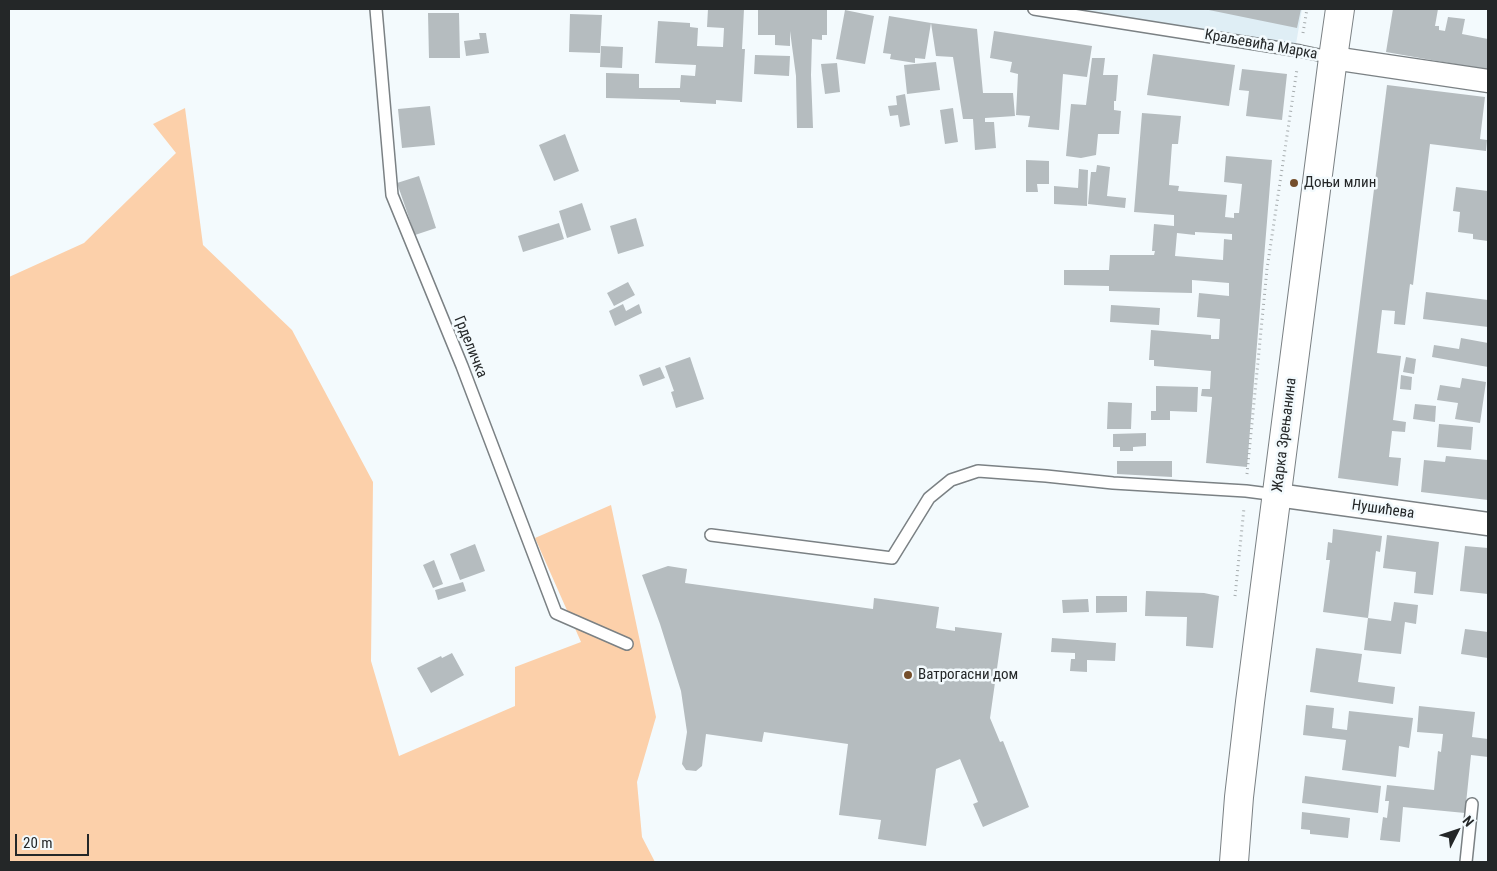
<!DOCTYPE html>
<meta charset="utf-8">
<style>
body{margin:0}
#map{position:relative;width:1497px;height:871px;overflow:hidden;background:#f3fafd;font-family:"Roboto Condensed",sans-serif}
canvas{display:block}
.frame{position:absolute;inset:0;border:10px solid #242728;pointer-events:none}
.north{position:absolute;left:1432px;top:806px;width:50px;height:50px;-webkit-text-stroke:4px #f3fafd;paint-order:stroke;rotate:49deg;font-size:14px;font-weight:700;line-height:20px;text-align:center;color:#242728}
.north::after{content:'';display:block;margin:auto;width:18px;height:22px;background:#242728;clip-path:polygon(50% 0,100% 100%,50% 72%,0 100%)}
.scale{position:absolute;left:15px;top:834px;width:74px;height:22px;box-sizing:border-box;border:2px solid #242728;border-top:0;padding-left:6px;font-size:15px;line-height:18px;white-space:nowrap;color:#242728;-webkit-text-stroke:4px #f3fafd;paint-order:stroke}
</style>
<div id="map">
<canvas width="1497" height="871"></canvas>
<div class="frame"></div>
<div class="north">N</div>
<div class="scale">20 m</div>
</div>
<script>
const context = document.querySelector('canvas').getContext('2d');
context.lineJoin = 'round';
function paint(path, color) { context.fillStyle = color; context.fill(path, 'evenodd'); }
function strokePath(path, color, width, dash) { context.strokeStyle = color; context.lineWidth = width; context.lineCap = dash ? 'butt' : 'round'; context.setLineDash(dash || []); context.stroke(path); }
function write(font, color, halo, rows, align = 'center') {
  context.font = font + ' "Roboto Condensed",sans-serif'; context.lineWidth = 5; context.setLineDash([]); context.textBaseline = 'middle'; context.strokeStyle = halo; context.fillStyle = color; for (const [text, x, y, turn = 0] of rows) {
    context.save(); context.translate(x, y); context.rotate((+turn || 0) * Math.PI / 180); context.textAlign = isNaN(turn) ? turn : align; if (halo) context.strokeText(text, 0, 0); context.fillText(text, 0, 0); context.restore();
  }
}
paint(new Path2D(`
 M1054 9H1302L1296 44Z`), '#dfeef5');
paint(new Path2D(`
 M185 108 203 245 292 330 373 482 371 661 399 756 515 706V667L581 642 535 538 611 505 656 717 637 782 642 837 655 862H9V277L84 243 176 153 153 124Z`), '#fcd0aa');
paint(new Path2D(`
 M708 9H744L742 49H745L742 102 716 100V104L680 102V100L606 98V73L639 74V88H680L681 75 695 76 696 65 655 63 658 21 690 23V27L698 28 697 46 723 47 724 28 707 27Z
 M758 9H827V35H822V40L812 39 811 75 813 128H797L796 76 790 31V46L775 45V35H758Z
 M1204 9H1301L1297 28Z
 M1393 9H1438L1435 26H1439V30L1445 31 1448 17 1465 19 1462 34 1488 39V70L1386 52Z
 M845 10 874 16 865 64 836 59Z
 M428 13H459L460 58H429Z
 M570 14 602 15 600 53 569 52Z
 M889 16 931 23 925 59 915 58V63L890 59 891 54 883 53Z
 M931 23 977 29 983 93H1013L1015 116 985 118V122H994L996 148 975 150 973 119H963L953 57 936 56Z
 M994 31 1092 46 1087 77 1063 74 1059 130 1028 127 1030 116 1016 115 1018 74 1010 72 1012 62 990 58Z
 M479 33H486L489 53 466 56 464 41 480 39Z
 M601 46 623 47 622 68 600 67Z
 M1153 54 1235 65 1229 106 1147 95Z
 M755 55 790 56 789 76 754 74Z
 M1092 58H1105L1103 75H1118L1116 101H1114V110L1121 111 1119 134H1098L1096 155 1081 158 1066 156 1071 104 1086 105Z
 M936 62 940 90 907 94 904 65Z
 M837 63 840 92 825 94 821 64Z
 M1242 69 1287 74 1282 120 1246 116 1249 91 1239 90Z
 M1387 85 1485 97 1480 139 1487 140 1486 151 1430 144 1413 285 1410 284 1405 325 1394 324 1395 311 1382 310 1377 353 1401 356 1393 420 1406 422 1405 432 1392 431 1389 457 1401 458 1398 486 1338 478Z
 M905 94 910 125 900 127 898 115 890 116 888 106 897 105 896 96Z
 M430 106 435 145 402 148 398 109Z
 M953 108 958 142 945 144 940 110Z
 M1142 113 1181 116 1178 144H1172L1169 185 1179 186 1178 191 1227 195 1225 217 1234 218V213H1239L1242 184 1224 182 1226 156 1272 160 1247 467 1206 463 1212 397 1201 396 1202 389H1210L1211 371 1154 366V360H1149L1151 330 1211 335V339H1219L1220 319 1197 317 1199 293 1229 296V283L1192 280V293L1109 291V286L1064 285V270H1109L1110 255H1154L1155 251H1152L1154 224 1174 226V215L1134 212ZM1195 232 1232 234V240L1224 239 1223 260 1175 256 1177 233 1195 235Z
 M565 134 579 171 554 181 539 145Z
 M1026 160 1049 161V184H1037L1038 192H1026Z
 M1097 165 1110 167 1107 196 1126 198 1125 208 1088 204 1091 172H1096Z
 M1079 169 1088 170 1087 206 1054 204V186L1078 188Z
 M419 176 436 228 415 235 397 183Z
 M1456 187 1488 191V241L1473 239V234L1458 232 1460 212 1453 211Z
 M582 203 591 230 567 238 559 211Z
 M636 218 644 246 618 254 610 226Z
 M559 223 564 239 523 252 518 236Z
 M628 282 635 295 614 306 607 293Z
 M1426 292 1488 300V327L1423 319Z
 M623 304 626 311 639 304 642 313 615 326 609 311Z
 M1111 305 1160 308 1159 325 1110 322Z
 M1461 338 1488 343V367L1432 357 1434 345 1459 349Z
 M690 357 704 399 676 408 671 392 674 391 665 366Z
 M1406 357 1416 359 1414 374 1403 372Z
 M660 367 665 378 643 386 639 375Z
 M1401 375 1412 377 1411 390 1400 389Z
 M1462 378 1486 382 1480 423 1455 419 1458 403 1437 400 1440 385 1460 388Z
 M1156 386 1198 387 1197 412 1170 411V420H1151V411H1156Z
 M1108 402 1132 403 1131 429H1107Z
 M1415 404 1436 406 1435 422 1413 419Z
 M1439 424 1473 427 1471 450 1437 447Z
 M1146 433V446L1133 447V451H1120V447H1113V434Z
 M1446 456 1488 460V500L1421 492 1424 460 1445 462Z
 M1117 461H1172V477L1117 474Z
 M1333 529 1382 536 1380 552 1376 551 1368 618 1323 612 1330 560H1326L1328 542 1332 543Z
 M1387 535 1439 542 1433 595 1414 593 1416 572 1383 568Z
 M475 544 485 571 460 580 450 554Z
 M1465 546 1488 548V594L1460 591Z
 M434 560 443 584 433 588 423 565Z
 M668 566 687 569 685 583 873 609 874 598 939 607 936 628 955 631V627L1002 633 990 718 1000 742 1003 741 1029 807 983 827 973 804 978 802 960 759 936 769 926 846 878 839 881 820 839 815 848 744 764 732 762 742 706 734 702 766 696 771 686 770 682 764 687 732 681 691 660 624 642 575Z
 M463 582 466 591 438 600 435 590Z
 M1146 591 1204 593 1219 596 1213 648 1186 646 1187 617 1145 616Z
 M1096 596H1127V612L1096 613Z
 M1088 599 1089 612 1063 613 1062 600Z
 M1394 602 1418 605 1416 624 1405 622 1401 654 1364 650 1368 618 1391 621Z
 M1465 629 1488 632V658L1461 654Z
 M1052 638 1116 643 1115 661 1087 660V672L1070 671 1071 659H1075V653L1051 652Z
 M1316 648 1362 654 1358 682 1395 687 1393 704 1310 692Z
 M452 653 464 675 431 693 417 668 441 656 442 658Z
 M1306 705 1334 708 1332 728 1347 730 1349 711 1413 718 1409 748 1399 746 1396 777 1342 770 1346 740 1303 735Z
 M1419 706 1475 712 1472 737 1488 739V757L1471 755 1465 813 1403 807 1400 842 1380 840 1383 817 1387 818 1389 801H1385L1387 785 1434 790 1438 751 1441 752 1443 734 1417 732Z
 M1305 776 1381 786 1378 813 1302 803Z
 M1302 812 1350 818 1348 838 1310 834V830L1301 829Z`), '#b5bcbf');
const lane = new Path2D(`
 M376 9 392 195 462 366 556 613 627 644
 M1034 9 1300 51 1333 58
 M711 535 892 558 929 498 951 480 978 471 1046 476 1113 483 1246 491 1277 495
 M1466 862 1472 804`);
const street = new Path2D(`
 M1333 58 1488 81
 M1277 495 1488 524`);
const secondary = new Path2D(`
 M1234 862 1239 797 1250 702 1333 58 1340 9`);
strokePath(lane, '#7b8184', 14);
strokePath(street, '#7b8184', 25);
strokePath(secondary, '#7b8184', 30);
strokePath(new Path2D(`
 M1303 33 1307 9
 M1247 474 1267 269 1297 69
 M1235 596 1244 508`), '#a6acae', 3, [1, 4]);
strokePath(lane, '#fff', 11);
strokePath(street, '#fff', 22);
strokePath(secondary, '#fff', 28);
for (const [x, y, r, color] of [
 [1294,183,5,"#754f2c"],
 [908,675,5,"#754f2c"]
]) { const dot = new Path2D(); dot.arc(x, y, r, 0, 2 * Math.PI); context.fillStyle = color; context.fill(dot); strokePath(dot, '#f3fafd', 2); }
write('15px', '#242728', '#f3fafd', [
 ["Краљевића Марка",1261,45,10],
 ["Грделичка",470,347,68],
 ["Жарка Зрењанина",1285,435,-83],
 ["Нушићева",1383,510,8]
]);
write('15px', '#242728', '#f3fafd', [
 ["Доњи млин",1304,183],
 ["Ватрогасни дом",918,675]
], 'left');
</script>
